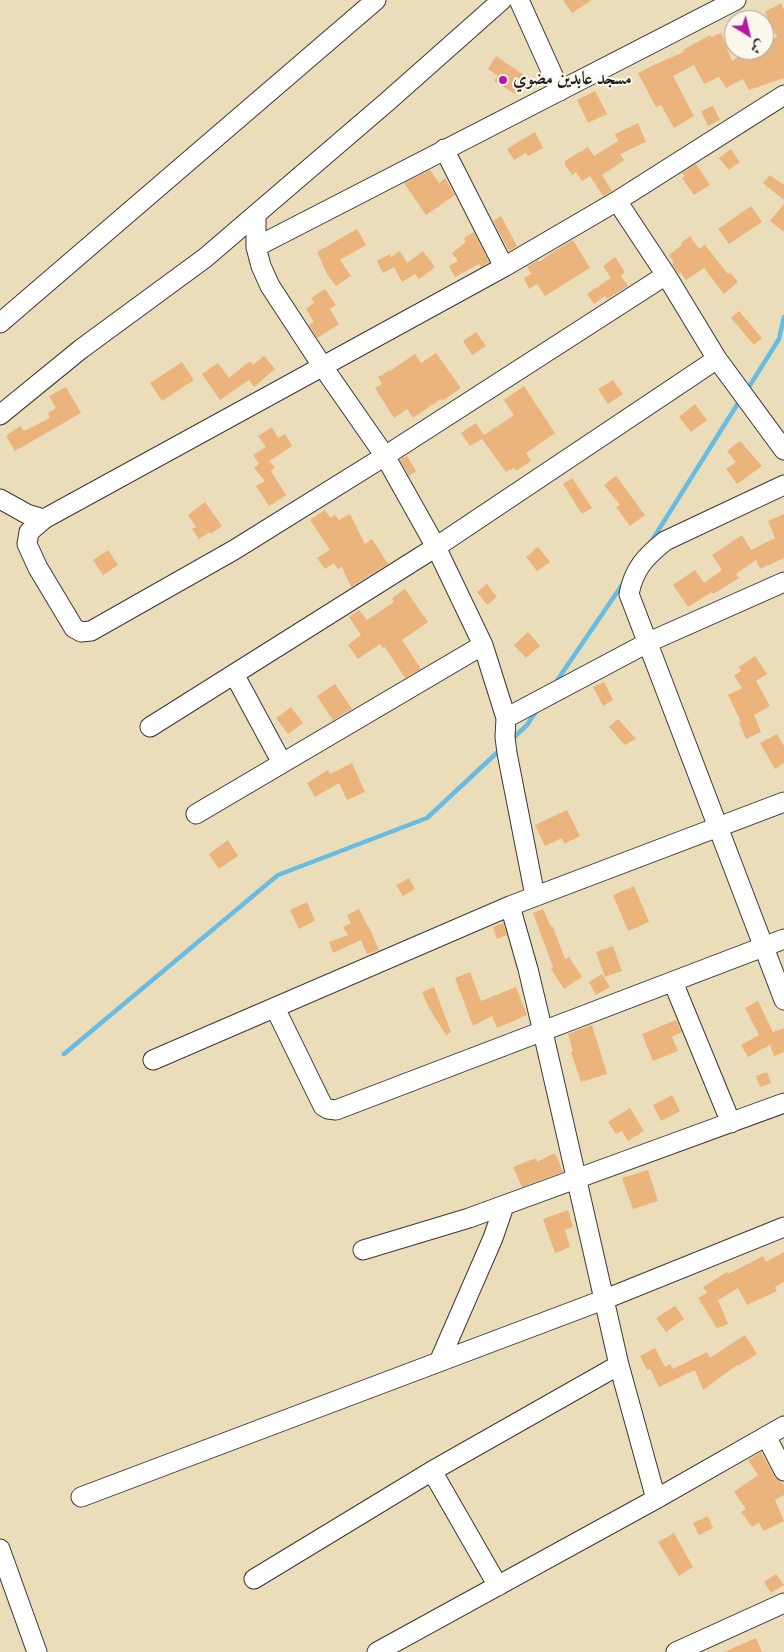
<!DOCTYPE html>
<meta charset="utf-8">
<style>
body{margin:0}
#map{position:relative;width:784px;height:1652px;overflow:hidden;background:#ebddba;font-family:"IM FELL Great Primer",Amiri,serif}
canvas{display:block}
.north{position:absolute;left:724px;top:10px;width:50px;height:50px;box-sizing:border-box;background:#fbf7ec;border:1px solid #a29f99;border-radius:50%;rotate:144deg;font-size:14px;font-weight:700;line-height:20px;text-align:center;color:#1c1c1c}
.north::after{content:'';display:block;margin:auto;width:18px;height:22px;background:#b5179e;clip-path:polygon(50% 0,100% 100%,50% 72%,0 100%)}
</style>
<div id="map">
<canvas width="784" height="1652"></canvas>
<div class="north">ش</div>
</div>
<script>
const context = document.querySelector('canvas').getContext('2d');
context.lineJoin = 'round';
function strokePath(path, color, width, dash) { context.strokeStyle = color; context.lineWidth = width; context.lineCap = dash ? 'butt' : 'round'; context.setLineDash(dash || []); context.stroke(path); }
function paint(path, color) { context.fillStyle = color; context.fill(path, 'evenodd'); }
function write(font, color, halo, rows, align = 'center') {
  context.font = font + ' "IM FELL Great Primer",Amiri,serif'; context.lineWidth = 4; context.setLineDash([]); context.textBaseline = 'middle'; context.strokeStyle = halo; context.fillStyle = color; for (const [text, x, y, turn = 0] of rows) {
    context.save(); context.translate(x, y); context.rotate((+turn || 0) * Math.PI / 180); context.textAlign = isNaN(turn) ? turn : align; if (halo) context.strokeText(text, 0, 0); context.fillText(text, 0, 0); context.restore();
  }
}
strokePath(new Path2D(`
 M747 390 779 339 784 317
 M651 542 740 400
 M554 685 624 582
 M511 740 527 725 537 710
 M64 1054 278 875 427 818 502 748`), '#67bce3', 4.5);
paint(new Path2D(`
 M563 0H592L572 13Z
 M781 3 784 10V78L749 90 743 79 726 88 719 77 704 84 694 65 673 76 694 116 674 128 661 105 656 107 638 73 656 64 684 52 683 50 710 35 711 37 721 33 732 61 748 50H764V43L777 37 765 12Z
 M496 56 527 77 515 94 494 81 498 76 488 69Z
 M595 91 607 114 588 123 577 100Z
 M713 106 720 120 708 126 701 111Z
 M638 123 646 142 620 154 624 160 602 175 612 191 603 196 590 176 582 181 576 172 572 175 565 165V161L588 147 594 156 618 141 615 134Z
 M535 132 543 148 528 156 526 153 514 160 507 149Z
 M731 149 740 162 729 170 719 158Z
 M696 164 710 185 694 195 682 178 685 176 682 173Z
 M430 170 439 183 445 178 455 195 426 215 404 183Z
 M770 175 784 185V200L763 183Z
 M784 204V232L770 221Z
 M751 206 762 222 729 244 718 229Z
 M501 216 517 246 509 251 493 221Z
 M357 229 366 245 340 260 351 276 336 286 328 276 317 252Z
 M474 232 489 262 481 267 479 264 455 277 449 266 458 261 452 253 466 242 464 238Z
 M690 236 699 249 705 245 728 274 730 272 738 282 724 294 704 268 686 280 681 273 679 274 672 264 674 263 669 255 682 245 681 243Z
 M573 240 590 268 545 296 537 284 529 289 524 278 531 274 527 267 538 260 539 262 553 252Z
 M400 251 407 263 423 251 435 267 419 279 415 274 402 282 394 267 383 273 377 261 390 254 391 257Z
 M615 257 625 272 621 276 628 286 607 299 605 296 594 304 587 294 611 278 603 266Z
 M325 289 336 305 330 309 339 324 317 338 309 325 314 322 306 309 314 303 311 298Z
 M739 311 762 338 754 345 731 318Z
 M476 332 486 346 472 355 463 341Z
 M436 353 461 388 442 401 441 399 413 418 407 409 394 418 375 388 382 384 378 377 390 370V371L415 354 421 363Z
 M264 356 275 369 254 387 249 380 220 400 202 374 218 363 229 378 250 361 253 365Z
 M182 362 194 380 162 401 150 383Z
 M613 380 623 394 608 404 598 389Z
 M524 386 555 433 526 453 531 461 516 471 514 468 506 472 482 439 470 446 461 433 476 423 484 435 514 415 504 400Z
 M66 387 81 413 15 451 6 436 20 426 24 431 50 418 48 413 56 408 49 396Z
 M695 404 707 420 691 432 679 417Z
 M272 427 278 438 285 434 292 446 269 461 275 467 271 471 286 495 269 506 256 486 265 481 254 468 259 464 253 455 266 447 258 436Z
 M740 441 762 466 737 484 726 469 736 462 727 451Z
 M407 456 416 471 409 476 400 460Z
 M616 476 645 515 630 526 616 507 620 505 604 485Z
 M572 478 592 508 582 514 563 484Z
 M205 502 222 526 211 534 210 532 199 539 192 529 196 527 188 515Z
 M325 510 330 518 335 515 339 520 350 514 365 544 372 539 388 564 351 587 342 567 338 569 334 563 325 569 317 558 330 550 310 520Z
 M784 514V558L760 569 756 560 736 574 739 578 713 594 712 592 688 607 673 585 695 570 704 583 722 570 712 555 742 535 751 550 775 538 768 521Z
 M538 547 550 562 537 571 526 557Z
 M108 550 118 565 103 575 93 560Z
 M487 584 497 597 487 605 477 592Z
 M405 589 428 622 402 640 421 669 405 678 385 647 382 648 380 644 358 659 348 645 361 635 349 617 359 610 367 620 394 602 392 598Z
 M528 632 540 646 526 658 514 645Z
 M755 656 767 674 756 681 770 706 754 715 761 732 746 739 739 722H741L728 695 742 688 734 676 741 671 739 667Z
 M604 682 613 700 603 706 593 687Z
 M335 684 352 709 333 720 317 696Z
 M291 707 303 723 288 734 276 718Z
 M618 719 636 739 625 745 609 727Z
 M777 734 784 746V763L775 769 760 743Z
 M352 763 365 792 347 800 339 783 315 797 307 783 328 770 330 774Z
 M567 810 580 836 564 844 562 838 545 846 535 825Z
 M228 840 238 856 219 869 209 854Z
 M409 878 415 889 403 896 396 885Z
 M634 886 649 922 628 931 613 895Z
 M307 902 315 921 299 929 290 910Z
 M359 909 368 927H369L379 950 367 954 361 940 333 953 329 942 348 935 343 927 351 923 347 915Z
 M543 909 551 927H553L565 959 569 957 582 977 564 989 551 969 553 967 533 913Z
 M503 923 507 935 497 939 493 927Z
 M613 946 622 971 605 977 596 952Z
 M470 972 481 1001 516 987 527 1015 497 1028 492 1016 473 1026 455 978Z
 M602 974 610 987 596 995 589 982Z
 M434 987 451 1032 446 1035 429 1008 422 992Z
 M758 1001 773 1032 784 1028V1052L774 1056 770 1045 748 1057 741 1045 759 1035 745 1008Z
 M676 1020 682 1032 672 1037 678 1051 653 1061 642 1034Z
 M592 1025 607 1074 581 1082 571 1052 573 1051 568 1034Z
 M767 1072 771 1083 760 1087 756 1076Z
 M672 1095 680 1111 661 1121 653 1105Z
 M630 1108 644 1131 628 1141 622 1131 616 1134 608 1122Z
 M555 1153 563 1172 522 1187 513 1167 536 1158 537 1162Z
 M648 1170 658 1201 633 1209 622 1178Z
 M568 1210 573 1227 565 1230 570 1247 555 1253 543 1219Z
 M784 1252V1282L775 1287 777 1291 747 1305 738 1288 718 1300 728 1324 717 1328 698 1298 707 1293 703 1287 727 1272 728 1274 763 1256 766 1262Z
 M675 1306 684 1319 666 1332 656 1318Z
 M745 1335 757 1354 738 1366 737 1365 703 1390 695 1370 659 1387 650 1369 647 1370 640 1356 655 1348 665 1367 670 1364 673 1369 707 1352 710 1358Z
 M761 1452 774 1476 784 1485V1495L775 1500 784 1521 764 1531 759 1523 752 1527 741 1512 746 1509 734 1492 758 1475 748 1460Z
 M708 1516 713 1528 699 1535 693 1523Z
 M674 1533 693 1567 679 1576 658 1542Z
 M776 1574 784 1585 771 1593 764 1582Z
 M756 1638 762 1652H724Z`), '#eab47c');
const minor = new Path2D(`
 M519 0 560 91
 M444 149 504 267
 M617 201 666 275 717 359 784 450
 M256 215V247L261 266 270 286 323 367 385 456 436 547 483 645 506 718 505 737 507 753 535 896
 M256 247 736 0
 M666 275 385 456 234 550 91 631 81 632 74 628 38 568 27 544 29 532 44 519 504 267 617 201 784 95
 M0 323 376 0
 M0 415 81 349 205 258 388 101 502 0
 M784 485 665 541C645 557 634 569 629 594L784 1000
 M0 499 27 514 44 519
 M234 674 282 763
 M506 718 649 642 784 582
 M150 727 436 547 717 359
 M196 814 483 645
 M510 906 528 969 543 1032 619 1365 656 1499
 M673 982 731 1123
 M275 1008 323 1106 328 1109 336 1110 784 939
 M153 1060 510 906 784 802
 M363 1250 469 1218 784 1103
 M439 1362 493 1238 504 1206
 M766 1436 784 1471
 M432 1471 498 1586
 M81 1497 603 1300 784 1227
 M0 1549 37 1652
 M254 1579 432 1471 619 1365
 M377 1652 656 1499 784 1426
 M676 1652 784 1603`);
strokePath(minor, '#3b3934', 21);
strokePath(minor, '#fff', 19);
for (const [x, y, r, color] of [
 [503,80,5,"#b5179e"]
]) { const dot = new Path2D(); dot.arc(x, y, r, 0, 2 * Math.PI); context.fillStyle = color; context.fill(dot); strokePath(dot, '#fbf7ec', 2); }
write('bold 18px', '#1c1c1c', '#fbf7ec', [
 ["مسجد عابدين مضوي",513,80]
], 'left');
</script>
